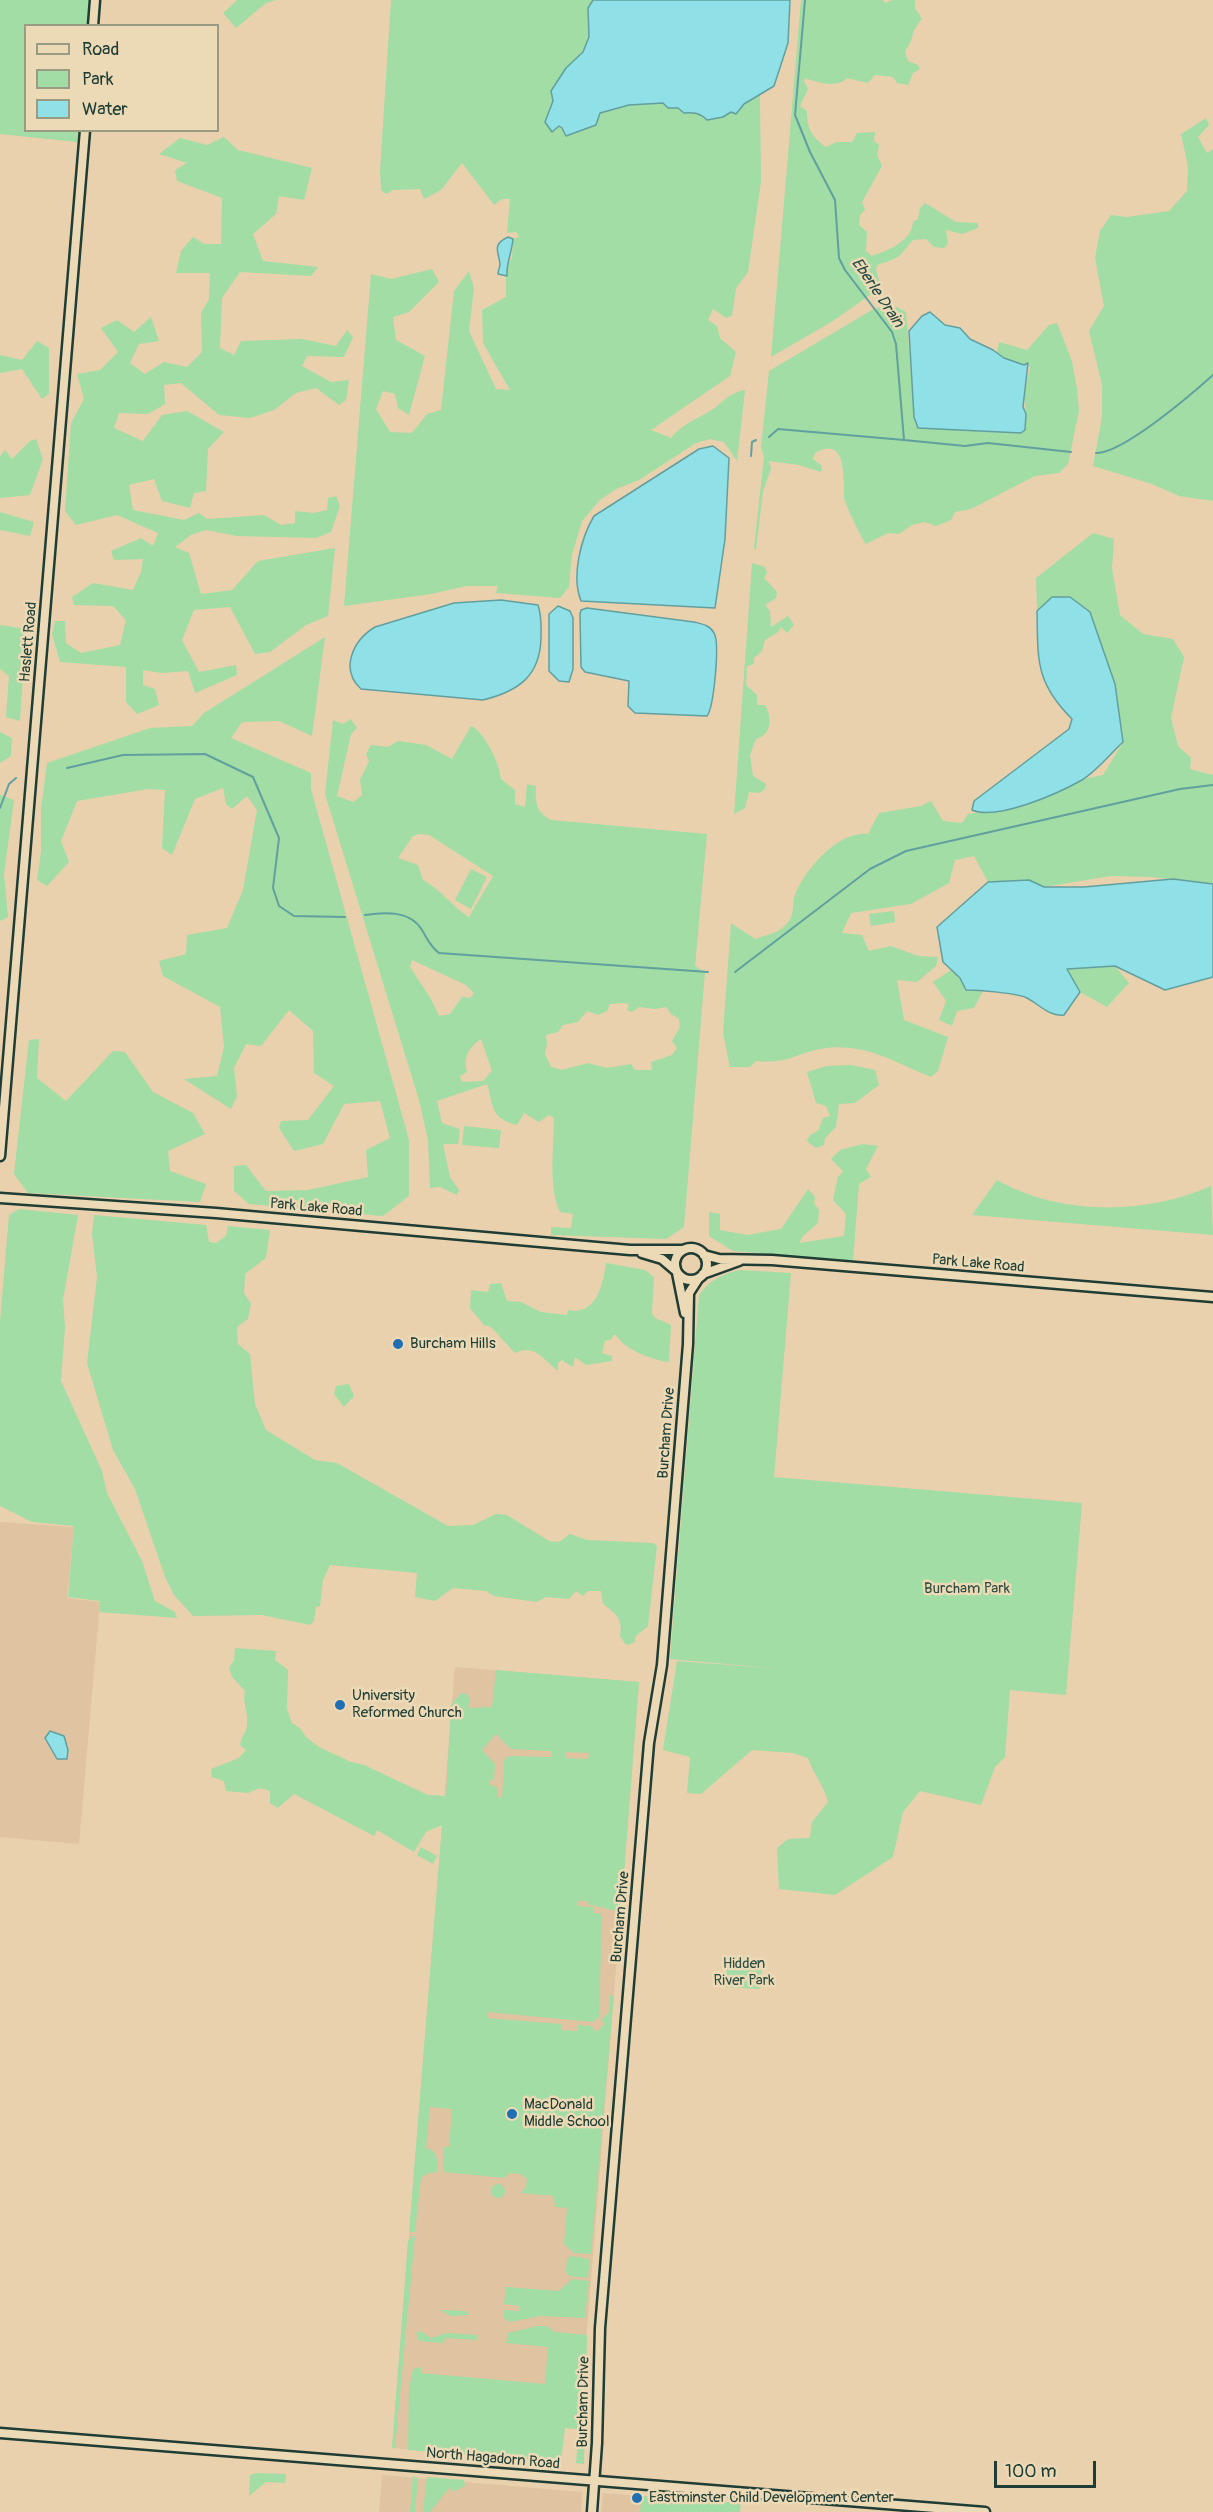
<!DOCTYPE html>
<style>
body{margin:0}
#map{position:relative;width:1213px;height:2512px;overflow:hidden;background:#e9d1ae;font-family:Pangolin,sans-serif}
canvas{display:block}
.legend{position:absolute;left:24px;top:24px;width:195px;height:108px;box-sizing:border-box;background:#ecdab7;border:2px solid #9a9b83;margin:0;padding:8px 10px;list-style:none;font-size:18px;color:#1f3d34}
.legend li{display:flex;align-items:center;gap:12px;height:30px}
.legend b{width:30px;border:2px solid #9a9b83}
.scale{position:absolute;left:994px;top:2461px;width:102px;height:27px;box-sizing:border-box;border:3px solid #1f3d34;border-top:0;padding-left:8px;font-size:18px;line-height:21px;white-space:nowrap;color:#1f3d34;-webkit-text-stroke:4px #ecdab7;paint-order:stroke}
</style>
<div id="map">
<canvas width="1213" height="2512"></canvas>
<ul class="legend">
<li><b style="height:8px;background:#ecdab7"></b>Road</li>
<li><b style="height:16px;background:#a1dda4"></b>Park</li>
<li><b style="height:16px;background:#8fe0e7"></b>Water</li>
</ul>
<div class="scale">100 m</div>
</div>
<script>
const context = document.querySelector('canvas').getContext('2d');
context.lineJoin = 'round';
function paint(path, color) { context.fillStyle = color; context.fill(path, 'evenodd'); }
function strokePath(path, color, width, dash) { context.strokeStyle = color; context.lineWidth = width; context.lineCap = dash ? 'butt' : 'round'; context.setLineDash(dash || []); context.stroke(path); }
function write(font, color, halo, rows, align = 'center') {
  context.font = font + ' Pangolin,sans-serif'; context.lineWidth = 5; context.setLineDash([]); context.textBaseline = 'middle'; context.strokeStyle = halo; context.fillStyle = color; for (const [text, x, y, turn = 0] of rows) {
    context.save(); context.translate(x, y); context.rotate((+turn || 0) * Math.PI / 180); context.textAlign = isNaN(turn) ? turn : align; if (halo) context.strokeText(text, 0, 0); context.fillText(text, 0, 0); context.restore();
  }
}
paint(new Path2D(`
 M0 1522 74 1527 67 1598 100 1602 79 1844 0 1837Z
 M455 1667 639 1682 579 2429 564 2428 561 2462 392 2448Z
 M382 2475 582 2492 581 2512H379Z
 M603 2493 741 2503 740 2512H601Z`), '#e0c3a1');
paint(new Path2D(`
 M0 0H89L87 25 26 26V130L78 131 77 142 0 134Z
 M237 0H276L266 3 236 28 223 13Z
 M391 0H593L588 8 589 37 583 53 566 68 551 91 553 101 549 109 566 136 595 125 600 113 629 105 663 103 668 108H678L684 113C694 112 700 114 707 120L723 117 731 112 736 114 744 104 760 95 761 182 748 272 736 288 732 316 726 318 713 309 708 320 717 326 720 338 736 352 730 376 651 430 671 438C685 421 700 419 716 407 725 399 732 392 745 390L737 461 724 442 710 439 696 443 639 480 616 489 600 500 582 521 572 555 569 587 560 598 496 593 498 586H466L431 594 344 606 371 274 391 279 432 269 439 282 409 312 393 317 396 340 425 356 409 415 398 408 395 394 383 391 376 409 390 432 412 433 427 414 441 410 454 291 469 271 474 288 469 331 496 389 510 390 483 343 482 310 506 297V268L512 258 513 239 519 237 516 232 507 233 510 199H502L494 205 462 163 441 190 424 199 420 189 393 190 386 194 381 190 380 171Z
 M801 0H883L885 3 893 0H915V8L922 19C910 31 915 39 905 51L908 61 918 65 920 69 913 73 908 85 897 83 893 77 875 75 868 83 847 78C837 89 816 82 805 78L804 81 808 89 800 106 807 111C807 129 812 137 826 147L837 142H852L857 133 875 132 874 141 879 145 877 155 882 166 862 202 865 210 860 215 859 225 867 232 866 251 872 256C889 250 911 242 913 222L918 219 920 208 925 203 956 222 978 223V228L962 234 946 230 948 244 944 248 934 247 926 239 913 240C897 259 901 257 877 265L876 270 880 284 877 290 833 321 771 357Z
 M1206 118 1209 125 1198 137 1207 153 1213 149V501L1179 496 1152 484 1093 466 1102 417V385L1089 331 1104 306 1095 258 1100 231 1111 215 1127 217 1169 211 1187 191 1188 166 1181 134Z
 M224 137 238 150 312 168 304 200 279 196 276 214 253 234 263 261 318 267 311 276 240 272 222 298 220 348 234 355 241 341 302 339 336 346 347 330 353 337 344 357 307 356 302 366 331 382 349 380 346 400 339 405 316 388 296 393 274 410 250 418 219 415 181 383 164 385 165 404 148 414 119 413 114 428 143 441 162 415 187 411 224 432 208 449 206 491 194 493 190 508 162 501 154 479 129 485 133 510 184 520 199 513 207 519 264 515 281 525 295 523V511L314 513 327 510 328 498 336 496 340 506 331 532 316 538 237 536 206 530 191 535 175 547 189 553 201 594 232 590 258 561 335 548 328 616 306 625 270 652 255 654 230 607 194 610 182 640 199 672 236 665 237 675 195 693 188 671 162 673 143 670V685L155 689 159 705 137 714 126 702V667L60 662 52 634 55 621H65L66 643 81 653 120 645 126 620 113 606 74 605 72 597 93 583 133 590 141 572 143 559 114 560 111 551 141 538 153 546 158 533 117 515 76 525 65 511 71 423 84 399 77 374 100 370 118 352 101 328 117 320 134 332 151 317 159 341 139 344 130 363 145 374 164 362 187 367 202 352 201 313 209 299 210 273H176L181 251 193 237 204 244H221L222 198 177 181 175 170 187 163 159 154 180 138 207 145Z
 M881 307 889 311 897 307 906 312 912 387 918 428 1021 433 1026 414 1024 396 1030 367 1028 363 1024 365 1004 358 997 353 999 342 1027 350 1049 325 1057 323 1072 361 1077 389 1079 411 1068 464 1059 473 1035 476 971 509 955 512 951 520 936 526 925 522 912 525 899 534 888 533 866 544C863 541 845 504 844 498 843 481 848 434 815 453L813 459 822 466 821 472 799 465 769 461 771 469 763 491 756 550 754 548 764 457 761 447 769 371 872 310Z
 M37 341 49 348V394L42 399 22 369 0 373V355L22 360Z
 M36 439 43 459 30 495 0 498V456L5 450 12 459 30 441Z
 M0 512 34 522 30 536 0 530Z
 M1093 533 1114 539 1112 568 1120 615 1143 634 1173 639 1184 657 1171 718 1178 746 1191 758 1190 769 1213 775V884L1151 877 1111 876 1044 887 1029 880 988 882 974 856 955 860 949 883 911 904 851 913 842 933 862 935 869 951 891 946 918 956 938 957 936 966 917 982 897 980 904 1020 948 1037 938 1071 931 1077C894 1062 862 1041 820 1049 792 1055 788 1064 756 1061L750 1067H730L723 1033 731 923 755 939C763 936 774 934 781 929 798 917 790 905 796 892 808 866 839 831 868 834L879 813 921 806 931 801 943 821 962 823 968 814 1024 806 1083 779 1103 775 1123 742 1090 612 1070 597H1052L1037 611 1036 578Z
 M752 563 765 567 767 573 764 578 777 592 776 598 765 605 770 611 771 627 788 616 794 625 787 633 781 627 778 632 765 640 762 651 754 658V664L747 666 746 685 757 695V705H765C772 717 772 735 756 739L750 755 753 776 766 784 765 789 759 793 749 792 745 808 734 814Z
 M0 625 26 629 20 721 6 717 9 676 0 669Z
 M325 637 312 736 279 721 242 722 231 738 311 773V789L409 1140V1196L383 1216 249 1204 234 1191V1166L246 1165 266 1191 308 1190 368 1177 366 1150 390 1138 380 1101 344 1104 323 1144 294 1151 279 1128 281 1121 308 1120 334 1086 314 1073 313 1031 289 1010 261 1046 246 1044 234 1068 237 1096 231 1109 184 1079 217 1076 224 1047 220 1007 163 976 159 961 186 954 187 935 227 928 243 890 257 810 247 796 232 809 226 804 223 788 195 799 172 855 162 848 165 790 148 789 77 801 61 841 69 862 47 886 37 880 41 852V809L47 763 150 728 192 726 204 713Z
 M351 719 357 728 351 734 337 796 353 802 362 795 360 780 369 761 366 754 371 745 388 747 398 741 426 745 452 759 471 726C485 732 500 765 501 779L515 790V804L525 807 527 784 536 786C535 803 536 812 551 820L707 834 695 966 705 972 684 1227 666 1239 551 1235V1227L571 1228 573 1214 560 1212C548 1189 554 1145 554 1118L549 1115 539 1122 524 1113 517 1125C490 1118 494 1107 487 1084L437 1101 442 1123 460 1129 458 1144H443L450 1177 459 1190 457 1195 440 1187 430 1188 428 1140 419 1100 325 794 333 720 343 724ZM419 834 429 835 493 876 469 917C451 906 442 890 423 880L418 865 398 858 413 836ZM412 960 466 985 474 993 470 998 462 997 450 1014 439 1016 431 999 410 967ZM623 1003 629 1004 627 1010 632 1012 639 1007 655 1009 666 1007 671 1014 679 1019 680 1027 672 1041 677 1048 672 1055 651 1062 652 1070H635L631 1064 607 1068 588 1063 562 1070 551 1067 545 1054 547 1044 546 1035 558 1032 563 1025 578 1022 587 1011 598 1015 607 1011 610 1004ZM481 1039 492 1071 483 1081 462 1082 460 1076 467 1072C463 1057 469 1047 481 1039Z
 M0 732 12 738 11 756 0 763Z
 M0 795 14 800 4 874 8 917 0 921Z
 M471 869 487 877 471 909 455 900Z
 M894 911 895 922 871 926 869 914Z
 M1115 966 1129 983 1107 1007 1080 992 1066 969Z
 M951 970 960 978 966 990 984 989 974 1008 957 1011 952 1026 939 1020 946 1001 933 982Z
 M39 1039 37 1078 66 1101 113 1051 125 1052 153 1092 193 1113 205 1134 168 1151 170 1171 206 1184 200 1202 28 1193 14 1174 29 1040Z
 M851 1065 875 1070 879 1085 855 1103 839 1104 836 1127 825 1138 824 1145 816 1148 807 1141 810 1135 818 1131 823 1118 830 1116 826 1106 816 1103 807 1072 827 1066Z
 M464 1126 501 1130 499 1148 462 1145Z
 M863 1144 878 1146 866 1169 871 1177 859 1184 853 1261 733 1251 709 1236V1212L720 1214V1230L747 1235 781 1229 808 1189 815 1197 814 1203 819 1210 818 1223 803 1236 799 1243 844 1236 846 1214 833 1200 838 1177 843 1171 831 1159 840 1150Z
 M997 1180C1061 1216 1145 1215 1211 1186L1213 1235 972 1215Z
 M19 1209 78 1215 63 1300 65 1328 61 1381 102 1471 107 1493 142 1561 155 1601 175 1612 177 1618 99 1612 100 1601 68 1597 74 1526 32 1522 0 1506V1322L9 1215Z
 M94 1215 206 1225 209 1242 216 1243 226 1236 228 1226 270 1230 266 1258 245 1274 244 1293 251 1304 248 1319 237 1327 238 1344 250 1354 255 1404 266 1430 315 1460 337 1463 448 1526 473 1525 496 1514 507 1515 549 1541 559 1542 570 1534 587 1540 653 1543 657 1546 648 1626 636 1636 634 1643 626 1645 620 1636C623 1618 616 1614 603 1604L601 1591H588L583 1596 576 1591 569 1599 546 1597 537 1602 494 1596 486 1591 453 1588 435 1601 415 1597 417 1573 330 1565 323 1580 320 1606 316 1607 314 1621 310 1625 262 1615 193 1616 174 1595 165 1577 135 1489 113 1450 87 1363 97 1277 92 1234Z
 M606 1263 645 1270 654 1277 652 1313 655 1318 671 1325 669 1362C652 1360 625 1350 616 1335H613L612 1339 605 1341 602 1353 612 1356V1361L586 1365 575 1357 573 1367 562 1360 558 1363V1371C544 1360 534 1343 515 1353L491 1327 484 1325 470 1308 471 1290 488 1292 490 1284 501 1283 507 1301 521 1302 541 1312 567 1315 568 1310C597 1316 603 1284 606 1263Z
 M740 1270 791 1273 774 1477 1082 1503 1066 1695 1010 1690 1005 1757 995 1767 981 1805 920 1791 903 1812 893 1857 835 1895 779 1889 777 1848 788 1839 810 1838 812 1822 828 1802C824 1785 813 1774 808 1758L793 1753 752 1750 701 1794 687 1793 690 1757 663 1750 677 1661 782 1669 670 1659 699 1295C710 1280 722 1274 740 1270Z
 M349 1384 354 1396 344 1407 334 1394 336 1386Z
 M235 1648 276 1651 275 1660 288 1670 287 1709 292 1723 300 1728 306 1737 319 1747 351 1762 364 1765 428 1795 446 1796 451 1705 461 1693 467 1694 470 1699 468 1708 492 1707 496 1670 639 1682 621 1912 587 1904V1901H577V1906L593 1907 594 1913 602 1914 599 2017 593 2022 488 2012 487 2018 561 2024V2030L577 2031 578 2025 591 2026 596 2032 605 2024 601 2020 609 2012 610 1995 614 1996 591 2254 574 2253 564 2244 567 2208 555 2207 554 2196 520 2193 526 2187 527 2179 521 2174 510 2173 504 2178 444 2172 443 2147H449L452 2109 430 2107 426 2148C439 2151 437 2161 438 2172L428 2173 421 2178 415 2232H409L442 1825 426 1832 414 1852 377 1830 374 1836 294 1794 278 1808 270 1803V1791L260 1788 248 1793 226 1791 224 1781 212 1777 211 1769 239 1758 246 1750 240 1745C241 1737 246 1733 247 1726 249 1713 242 1703 245 1691L232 1677 229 1668 234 1660ZM496 1734 511 1749 552 1751V1757L509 1756 504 1760 502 1798 498 1797V1788L489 1784V1779L494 1781 495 1764 482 1750ZM565 1752 589 1753 588 1759 565 1758Z
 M421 1847 437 1856 433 1864 417 1855Z
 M728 1956 760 1959 762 1963 760 1989 725 1987Z
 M491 2191a7 7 0 1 1 14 0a7 7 0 1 1-14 0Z
 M412 2236H415L395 2448H392L408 2241Z
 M571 2256 590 2259 588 2278 569 2276 566 2272 567 2259Z
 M572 2279 589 2281 585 2318 540 2316 510 2322 504 2318V2310L519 2311 520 2306 504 2304 506 2287 559 2291Z
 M441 2310 466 2311 469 2315 450 2316Z
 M537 2326H547L555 2332 587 2335 584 2464 576 2463 579 2429 565 2428 561 2462 408 2450 409 2388 413 2369 421 2367V2373L545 2384 548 2347 506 2343 508 2333Z
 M421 2331 431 2338 447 2333 477 2335V2340L445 2338 444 2343 419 2341 416 2333Z
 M258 2473 286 2474 285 2483 266 2482 249 2496 250 2475Z
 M413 2476 418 2478 415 2512H410Z
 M427 2477 464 2480 465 2486 452 2492 450 2487 430 2512H423Z
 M642 2496 741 2503 740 2512H640Z`), '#a1dda4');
const water = new Path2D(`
 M593 0H790L788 43 774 86 744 104 736 114 731 112 723 117 707 120C700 113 694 112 684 113L678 108H668L663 103 629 105 600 113 596 125 566 136 562 128 559 126 552 132 545 122 553 101 551 91 566 68 583 52 589 37 588 8Z
 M508 237 513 239C512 252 506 264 507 276L498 274C498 270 500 268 500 264 499 252 491 245 508 237Z
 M930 312 945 325 960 328 970 339 993 350 1004 358 1024 365 1028 363 1023 407 1026 414 1025 430 1021 433 918 428 914 417 909 331 922 316Z
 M713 446 729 458 725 539 715 608 581 601C571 576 581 538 594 516L699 449Z
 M1052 597H1070L1090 612 1115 684 1123 742C1110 754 1097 771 1082 780 1059 793 997 821 972 810L974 801 1069 729 1072 719C1035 682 1038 660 1037 611Z
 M501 600 538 605C542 617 541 626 541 638 540 676 519 691 483 700L361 689C340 670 352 641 375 627L454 603Z
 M558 606 570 611 573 618V669L569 682 559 681 549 671V614Z
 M587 608 694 622C702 624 710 625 714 633 720 642 714 707 707 716L635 713 628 706 629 681 585 672 581 667 580 614 581 610Z
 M1173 879 1213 884V977L1165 990 1115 966 1067 969 1080 992 1064 1015C1049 1017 1039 1004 1027 998 1017 993 978 990 966 990L960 978 943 962 937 927 988 882 1029 880 1044 887H1084Z
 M50 1731 64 1736 68 1750 67 1759H57L45 1738Z`);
paint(water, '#8fe0e7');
strokePath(water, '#629f9f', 1.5);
strokePath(new Path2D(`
 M805 0 795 115 810 152 835 200 839 258 845 270 892 332 896 344 904 440 965 446 988 443 1071 452
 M769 437 778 429 904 440
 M1096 453C1122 454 1192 394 1213 375
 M751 456 752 442 756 440
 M67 768 123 755 205 754 253 777 279 838 273 888 279 906 294 916 345 917
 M0 808 9 784 16 778
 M365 915C384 912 410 910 422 930 428 940 430 946 439 953L708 972
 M735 972 870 869 906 851 1180 789 1213 785`), '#629f9f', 2);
const secondary = new Path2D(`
 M93 26 95 0
 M0 1156 85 130
 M0 1198 216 1213 630 1250H683
 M675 1264a16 16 0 1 1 32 0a16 16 0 1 1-32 0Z
 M642 1253 662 1259 675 1270
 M704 1255 719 1259 772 1260 1213 1297
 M677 1273 685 1313
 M703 1274 739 1261
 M0 2433 985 2512
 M592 2512 597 2443 600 2328 649 1743 662 1665 688 1344 689 1293 698 1279`);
strokePath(secondary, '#1f3d34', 13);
strokePath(secondary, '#ecdab7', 8);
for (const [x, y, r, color] of [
 [398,1344,6,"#1f6fb2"],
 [340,1705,6,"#1f6fb2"],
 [512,2114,6,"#1f6fb2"],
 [637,2498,6,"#1f6fb2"]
]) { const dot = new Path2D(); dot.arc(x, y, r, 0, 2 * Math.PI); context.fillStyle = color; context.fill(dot); strokePath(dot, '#ecdab7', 2); }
write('15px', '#1f3d34', '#ecdab7', [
 ["Haslett Road",29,642,-85],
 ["Park Lake Road",316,1208,5],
 ["Park Lake Road",978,1264,5],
 ["Burcham Drive",667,1433,-86],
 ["Burcham Drive",621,1917,-85],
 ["Burcham Drive",584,2402,-89],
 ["North Hagadorn Road",493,2459,5]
]);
write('15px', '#1f3d34', '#ecdab7', [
 ["Burcham Hills",410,1344],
 ["University",352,1696],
 ["Reformed Church",352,1713],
 ["MacDonald",524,2105],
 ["Middle School",524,2122],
 ["Eastminster Child Development Center",649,2498]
], 'left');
write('15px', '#2c4d3f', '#ecdab7', [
 ["Burcham Park",967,1589],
 ["Hidden",744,1964],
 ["River Park",744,1981]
]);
write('italic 16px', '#2a4d46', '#ecdab7', [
 ["Eberle Drain",877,293,56]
]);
</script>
